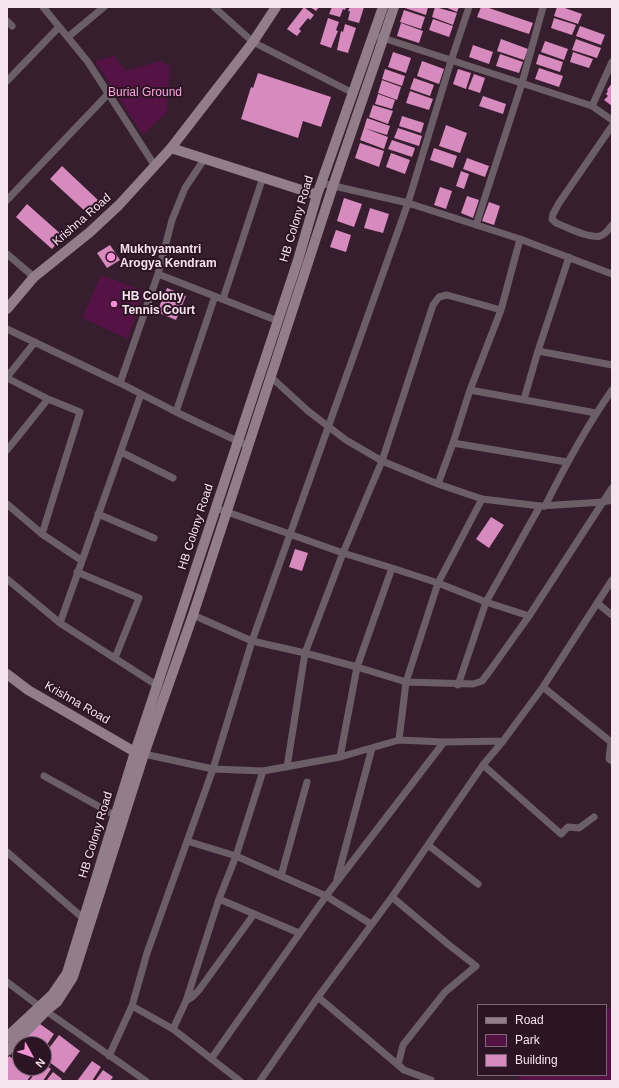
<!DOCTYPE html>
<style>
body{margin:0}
#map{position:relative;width:619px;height:1088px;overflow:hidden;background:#371e2f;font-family:Arial,sans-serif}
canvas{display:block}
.frame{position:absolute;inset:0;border:8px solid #f5e3ee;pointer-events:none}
.legend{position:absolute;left:477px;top:1004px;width:130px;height:72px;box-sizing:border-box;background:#2d1425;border:1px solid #7d6775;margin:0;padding:5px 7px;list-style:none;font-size:12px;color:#f5e3ee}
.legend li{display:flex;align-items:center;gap:8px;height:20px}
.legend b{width:20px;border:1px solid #7d6775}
.north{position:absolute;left:12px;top:1036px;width:40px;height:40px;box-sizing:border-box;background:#2d1425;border:1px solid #7d6775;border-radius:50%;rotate:130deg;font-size:11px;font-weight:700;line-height:16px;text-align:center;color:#f5e3ee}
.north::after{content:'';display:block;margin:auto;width:14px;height:18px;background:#f391d5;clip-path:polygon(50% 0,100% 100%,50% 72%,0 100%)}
</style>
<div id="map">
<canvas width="619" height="1088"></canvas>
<div class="frame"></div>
<ul class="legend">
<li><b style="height:5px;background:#927d8a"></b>Road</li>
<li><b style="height:11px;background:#541344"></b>Park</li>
<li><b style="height:11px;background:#d68abd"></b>Building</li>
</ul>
<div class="north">N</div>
</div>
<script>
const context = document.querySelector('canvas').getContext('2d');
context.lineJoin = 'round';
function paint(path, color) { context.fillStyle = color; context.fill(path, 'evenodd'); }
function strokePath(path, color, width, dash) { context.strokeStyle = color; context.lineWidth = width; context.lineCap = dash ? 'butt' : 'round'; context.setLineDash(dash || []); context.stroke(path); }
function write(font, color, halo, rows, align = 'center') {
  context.font = font + ' Arial,sans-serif'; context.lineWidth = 4; context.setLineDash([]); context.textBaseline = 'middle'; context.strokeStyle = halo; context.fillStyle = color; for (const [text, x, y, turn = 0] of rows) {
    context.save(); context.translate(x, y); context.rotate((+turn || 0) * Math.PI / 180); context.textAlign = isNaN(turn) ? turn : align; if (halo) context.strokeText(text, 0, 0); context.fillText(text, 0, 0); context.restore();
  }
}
paint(new Path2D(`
 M114 56 126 71 160 61 170 66 167 112 143 135 95 61Z
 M101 275 144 291 128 339 82 318Z
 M612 1007V1081H521L518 1075H606V1011Z`), '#541344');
paint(new Path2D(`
 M304 7 314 15 310 20 308 18 299 29 301 31 297 36 287 29Z
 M310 7H319L316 11Z
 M332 7H346L345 10 343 9 340 17 329 14Z
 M350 7H364L359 23 348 20 350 11H348Z
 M402 7H428L426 15Z
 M435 7 457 13 453 25 432 17Z
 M445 7H459L457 12Z
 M481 7H486L533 23 529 34 477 17Z
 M557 7H562L582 14 578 24 554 16Z
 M404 10 425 17 421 29 400 22Z
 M328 18 339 22 336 30 338 31 331 48 320 44Z
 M554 18 576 25 572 35 551 28Z
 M433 19 453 26 449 37 429 30Z
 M401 23 423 31 419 43 397 36Z
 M345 24 356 28 348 53 337 50 341 31 343 32Z
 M580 26 605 35 601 45 576 36Z
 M501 39 528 49 524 60 497 51Z
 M576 39 601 48 597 58 572 50Z
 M545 41 568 49 564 60 541 52Z
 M473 45 493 52 489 64 469 57Z
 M393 52 411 58 406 73 388 67Z
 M573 52 593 59 589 68 570 62Z
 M500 54 523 62 519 73 496 66Z
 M539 54 563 62 560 72 536 64Z
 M422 61 444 69 439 84 417 76Z
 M539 68 563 76 559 87 535 79Z
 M385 69 405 76 402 86 382 79Z
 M458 69 471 73 466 89 453 84Z
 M258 73 331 97 321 127 303 121 298 138 241 119 251 87 253 88Z
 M474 74 485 78 480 93 468 89Z
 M414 78 434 85 430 96 410 89Z
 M382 80 401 87 397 100 378 93Z
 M612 83V106L604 100 608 96 606 94 608 91 607 90Z
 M410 91 433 99 429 110 406 103Z
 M378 94 395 100 392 109 375 104Z
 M483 96 506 104 503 114 479 106Z
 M373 105 393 111 388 124 369 117Z
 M402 116 424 123 421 133 399 126Z
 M367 118 390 126 387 135 364 128Z
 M446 125 467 133 460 153 439 146Z
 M364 128 388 137 384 149 360 140Z
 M398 128 422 136 419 146 394 138Z
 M392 140 415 148 412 157 388 149Z
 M360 143 384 151 379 167 355 158Z
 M434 148 457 156 453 168 430 160Z
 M391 153 410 160 405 174 386 167Z
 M467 158 489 166 485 177 463 169Z
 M62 166 99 201 87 213 50 179Z
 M461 171 469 174 464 189 456 186Z
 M440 187 452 191 446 209 434 205Z
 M467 196 479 200 473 218 461 213Z
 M344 198 362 204 354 227 337 221Z
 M489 202 500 206 494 225 482 221Z
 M27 204 63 236 52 249 16 217Z
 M370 208 389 214 383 233 364 228Z
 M336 230 351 235 346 252 330 247Z
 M110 245 120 260 107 268 97 253Z
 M167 288 186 296 176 320 157 312Z
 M491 517 504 525 489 548 476 539Z
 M295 549 308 553 302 571 289 567Z
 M36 1021 54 1034 44 1049V1044H20Z
 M59 1035 80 1051 64 1073 44 1058V1055Z
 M9 1056 20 1064V1068H36L27 1081H7V1059Z
 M92 1061 101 1067 92 1081H77Z
 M44 1064 51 1069 43 1081H29L39 1068H44Z
 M103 1070 113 1077 110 1081H95Z
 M53 1072 62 1079 60 1081H46Z`), '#d68abd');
strokePath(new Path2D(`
 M43 7 88 62 155 166
 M214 7 253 42 353 93
 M7 21 12 26
 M68 37 104 7
 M380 37 592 106 612 62
 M7 81 59 27
 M592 106 612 120
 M612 126 559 203 553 214 552 219 556 223C567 227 589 239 600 236 605 235 609 229 612 225
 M321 183 408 203 520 239 612 274
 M7 200 109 93
 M476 225 522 83 543 7
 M7 254 34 277
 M158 274 278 321
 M223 299 263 177
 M7 329 120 383 158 274 172 220 185 188 205 158
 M538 351 569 257
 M7 377 35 342
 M271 377 308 411 346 440 382 461 438 484 482 499 540 506 603 502 612 500
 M7 378 48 399
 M120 383 176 412 248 446
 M470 390 596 413
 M524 399 538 351 612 365
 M176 412 215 296
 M453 443 567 462
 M7 450 48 399 80 412 42 534
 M121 452 173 478
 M438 484 453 443 470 390 501 310 520 239
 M7 504 42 534 81 560
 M545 506C565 466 586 427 612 390
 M216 508 343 553 392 568 438 583 486 602 529 616
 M98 514 154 538
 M77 572 139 598 115 658
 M7 579 60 623 141 394
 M597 603 612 615
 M193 615 252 641 305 653 357 667 406 682 473 684 482 681 489 672 529 616 612 488
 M60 623 158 686
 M458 685 486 602 540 506
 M543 687 611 742 609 759 612 761
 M399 740 406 682 438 583 482 499
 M144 754 213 769 263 771 340 757 399 740 444 742 503 741
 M340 757 357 667 392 568
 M483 765 561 834 568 827 579 828 594 817
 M287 767 305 653 343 553 382 461 433 305 439 297 447 295 501 310
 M44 776 116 816
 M187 841 236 856 326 896 371 924
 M428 845 478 884
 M7 852 84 919
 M281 876 307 782
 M337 879 372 748
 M392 897 449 945 476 966 445 992 403 1045 398 1065
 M219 899 299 933
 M7 982 39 1006 146 1081
 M318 997 404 1070 431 1080
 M186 1001 192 997 199 990 254 914
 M173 1029 186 1001 219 899 236 856 263 771
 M109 1056 132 1006
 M211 1059 326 896 444 742
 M240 1081 173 1029 132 1006 147 953 213 769 252 641 408 203 451 61 469 7
 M260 1081 318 997 392 897 483 765 503 741 543 687 612 580`), '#6c5e67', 7);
strokePath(new Path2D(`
 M171 148 317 195
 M7 309 34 277 90 232 119 205 171 148 253 42 276 7
 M7 674 28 690 135 752 141 753
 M7 1037 52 995 67 973 135 752 298 260 317 195 383 7
 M7 1051 46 1011 57 1002 73 977 144 754 193 615 333 186 394 7`), '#927d8a', 10);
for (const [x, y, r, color] of [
 [111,257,5,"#f391d5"],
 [114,304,4,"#f391d5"]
]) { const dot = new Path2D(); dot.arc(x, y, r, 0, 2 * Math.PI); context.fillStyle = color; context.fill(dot); strokePath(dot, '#2d1425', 1.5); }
write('12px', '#f6a7dc', '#2d1425', [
 ["Burial Ground",145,93]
]);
write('12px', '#f5e3ee', '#2d1425', [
 ["HB Colony Road",297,219,-73],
 ["Krishna Road",82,220,-41],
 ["HB Colony Road",196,527,-72],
 ["Krishna Road",77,703,30],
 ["HB Colony Road",96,835,-73]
]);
write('bold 12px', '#f5e3ee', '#2d1425', [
 ["Mukhyamantri",120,250],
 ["Arogya Kendram",120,264],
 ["HB Colony",122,297],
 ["Tennis Court",122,311]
], 'left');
</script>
